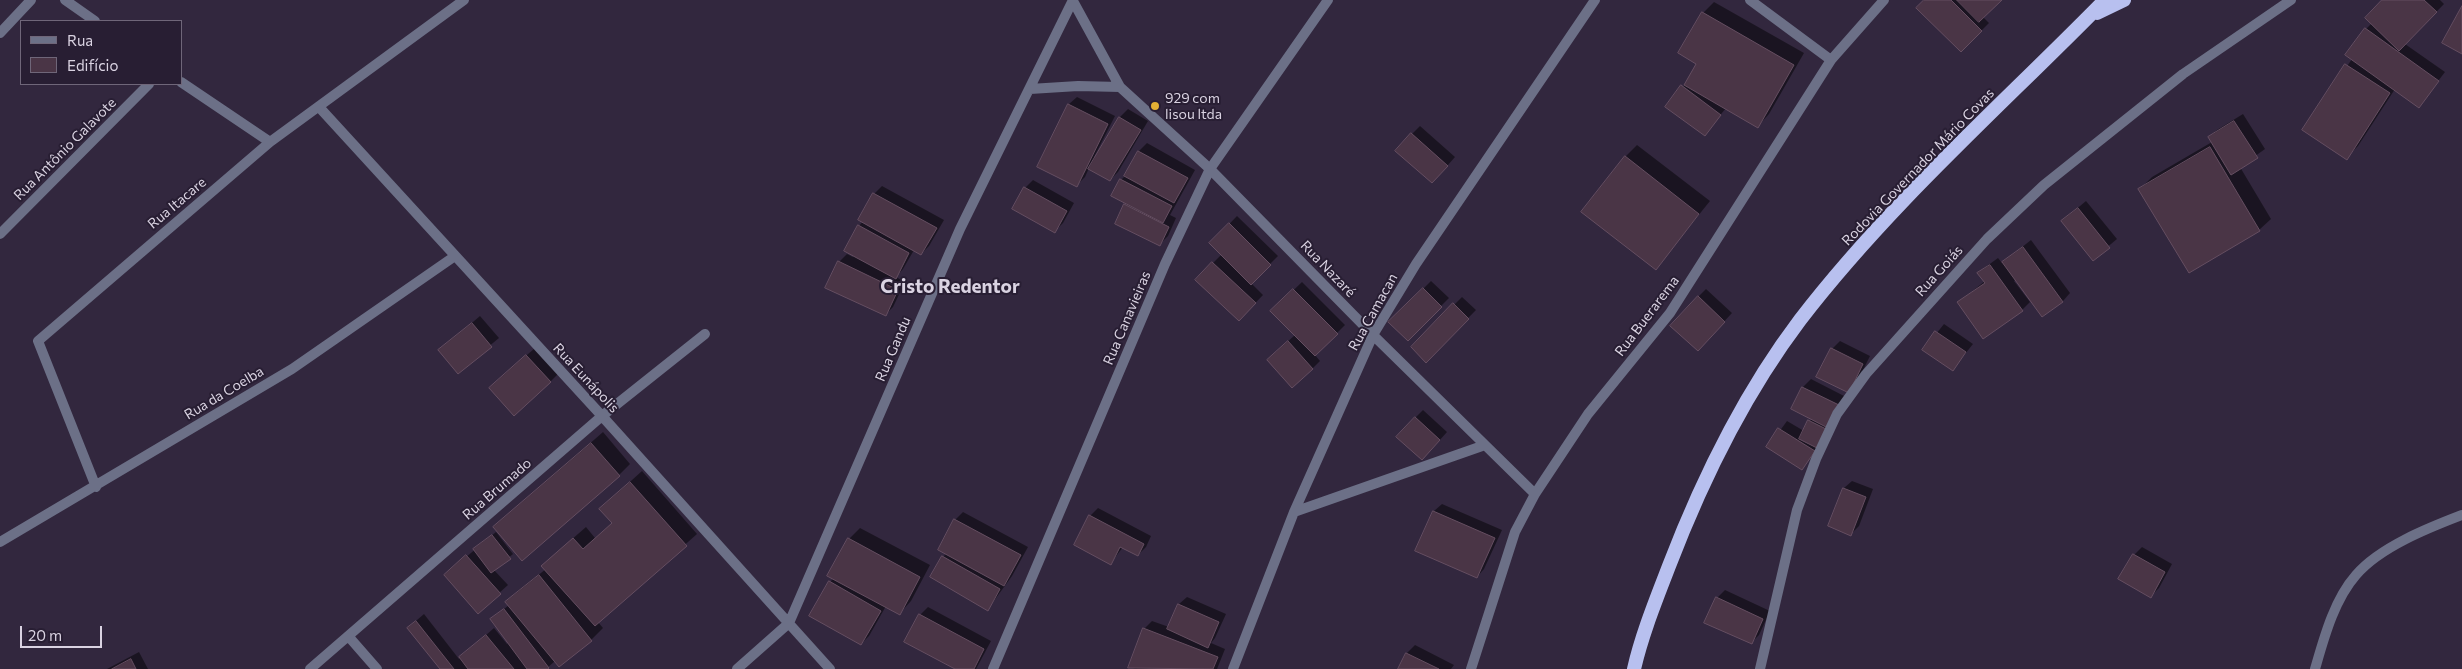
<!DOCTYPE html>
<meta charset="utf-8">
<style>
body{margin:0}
#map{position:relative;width:2462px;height:669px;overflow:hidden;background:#32273e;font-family:Commissioner,sans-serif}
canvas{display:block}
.legend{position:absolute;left:20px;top:20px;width:162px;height:65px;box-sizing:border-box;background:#281e33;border:1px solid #6f6679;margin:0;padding:6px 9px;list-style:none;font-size:15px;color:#dad3e2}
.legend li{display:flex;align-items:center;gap:10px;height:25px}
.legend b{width:25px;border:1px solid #6f6679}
.scale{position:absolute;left:20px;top:626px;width:82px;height:22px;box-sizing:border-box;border:2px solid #dad3e2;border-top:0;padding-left:6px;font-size:15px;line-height:18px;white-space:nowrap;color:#dad3e2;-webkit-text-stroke:4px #281e33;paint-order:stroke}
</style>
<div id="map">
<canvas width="2462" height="669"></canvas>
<ul class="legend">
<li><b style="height:6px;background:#6c7087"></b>Rua</li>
<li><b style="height:14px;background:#4a3546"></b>Edifício</li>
</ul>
<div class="scale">20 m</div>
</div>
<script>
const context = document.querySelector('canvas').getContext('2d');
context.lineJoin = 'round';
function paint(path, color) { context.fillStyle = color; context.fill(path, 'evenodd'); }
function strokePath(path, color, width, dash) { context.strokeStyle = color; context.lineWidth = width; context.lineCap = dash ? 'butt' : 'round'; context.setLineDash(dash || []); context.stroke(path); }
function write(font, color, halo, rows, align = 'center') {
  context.font = font + ' Commissioner,sans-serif'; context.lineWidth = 4; context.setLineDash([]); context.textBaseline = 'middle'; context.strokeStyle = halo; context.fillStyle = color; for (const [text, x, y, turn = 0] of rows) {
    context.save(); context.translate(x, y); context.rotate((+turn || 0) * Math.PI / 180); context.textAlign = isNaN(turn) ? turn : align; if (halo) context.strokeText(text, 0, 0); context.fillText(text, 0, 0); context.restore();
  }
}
paint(new Path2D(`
 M1926 0H2000L1983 17 1989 23 1961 51Z
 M2384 0H2440L2444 4 2405 44 2445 72 2419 106 2395 89 2358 146 2346 158 2303 130 2352 59 2366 29 2372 23Z
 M1714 2 1804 53 1769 114 1758 126 1726 108 1705 134 1667 107 1689 79 1698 63 1703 13Z
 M1077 97 1115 116 1094 157 1096 158 1120 117 1128 109 1148 121 1118 172 1110 180 1089 168 1085 177 1077 185 1038 166 1069 104Z
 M2243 114 2265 149 2240 167 2271 219 2259 230 2140 189 2152 177 2212 142 2209 138 2217 130Z
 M1420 126 1455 157 1440 174 1412 134Z
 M1147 143 1195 170 1170 215 1176 218 1168 236 1160 244 1125 205 1127 203 1121 180 1127 174 1139 151Z
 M1637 145 1710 201 1656 268 1625 157Z
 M1033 180 1074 203 1063 223 1055 231 1025 188Z
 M882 186 944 220 929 246 921 254 914 250 903 269 896 277 905 282 893 307 885 315 839 262 847 254 853 257 859 226 863 221 874 194Z
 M2086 201 2117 239 2093 259 2062 221Z
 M1237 216 1278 256 1251 283 1263 295 1239 320 1213 263 1222 254 1211 243Z
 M2031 240 2070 293 2063 301 2043 315 2016 279 2014 281 2030 302 2022 310 1959 302 1985 281 1979 273 1987 266 1998 258 2002 263Z
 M1431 281 1449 298 1408 339 1390 322Z
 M1302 282 1345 325 1315 355 1320 361 1312 369 1276 352 1295 335 1272 311Z
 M1706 289 1732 313 1706 341 1698 297Z
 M1462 297 1476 310 1426 361 1412 347Z
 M480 316 499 338 458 372 440 350Z
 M1944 324 1973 344 1953 369 1924 349Z
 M1840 341 1870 356 1856 384 1832 349Z
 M535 348 558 374 550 382 498 380Z
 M1811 379 1846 397 1822 443 1802 468 1768 447 1787 421 1804 431 1812 418 1793 408 1803 387Z
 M1423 410 1447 432 1430 451 1415 418Z
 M603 432 630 464 619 475 507 516Z
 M642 471 697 534 598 622 603 628 591 640 559 666 555 661 546 669H442L409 628 417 620 424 614 459 659 494 628 507 644 509 642 492 619 509 605 507 602 518 591 546 569 555 554 586 527 595 538 613 522 612 498Z
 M1852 481 1873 489 1859 526 1851 534 1844 488Z
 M1442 504 1502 530 1484 569 1477 577 1417 551 1434 511Z
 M1098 508 1151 536 1146 547 1138 555 1123 547 1111 563 1090 516Z
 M963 512 1028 547 1012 576 988 609 943 557 947 553 955 520Z
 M860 528 930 565 911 601 900 613 886 606 869 636 861 644 830 582 834 578 849 539Z
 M496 532 513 554 494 570 508 585 478 612 453 568Z
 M2142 547 2172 564 2159 588 2151 596 2134 555Z
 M1725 590 1770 611 1759 635 1751 643 1717 598Z
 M1187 597 1226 614 1215 638 1211 643 1225 649 1217 669H1135L1130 667 1144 629 1152 621 1169 627 1179 604Z
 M928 607 991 641 976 669H958L920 615Z
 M1415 645 1454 665 1451 669H1399L1407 653Z
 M139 652 148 669H107Z`), '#0007');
const building = new Path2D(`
 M1924 0H1951L1982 31 1961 52 1916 8Z
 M1957 0H2002L1979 22Z
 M2382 0H2424L2437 12 2399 51 2365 18Z
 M2462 6V54L2442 43Z
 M1702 12 1794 65 1758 128 1684 85 1696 64 1678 53Z
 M2365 28 2439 81 2419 108 2345 55Z
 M2345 64 2390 93 2347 160 2302 130Z
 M1681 85 1721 115 1705 136 1665 107Z
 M1068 104 1108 124 1077 187 1037 167Z
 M1119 117 1141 130 1110 181 1088 169Z
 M2234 121 2258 158 2231 175 2208 137Z
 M1411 133 1448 166 1432 183 1395 151Z
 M2210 147 2260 231 2189 273 2138 189Z
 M1138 151 1188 178 1174 203 1124 176Z
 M1625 156 1699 214 1656 270 1581 212Z
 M1120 179 1172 206 1163 223 1111 196Z
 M1024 187 1067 211 1055 233 1012 209Z
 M873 193 937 228 921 255 858 220Z
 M1124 204 1169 227 1160 246 1115 224Z
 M2078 208 2110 248 2093 261 2061 221Z
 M1229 223 1271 265 1251 285 1209 243Z
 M858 225 909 253 896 279 844 251Z
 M2023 247 2063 302 2042 317 2002 262Z
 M838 261 898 290 886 316 825 288Z
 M1212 262 1256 303 1239 321 1195 280Z
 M1990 265 2023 311 1983 339 1957 302 1985 283 1977 273Z
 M1423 288 1442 307 1408 341 1388 322Z
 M1293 289 1338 334 1315 356 1270 311Z
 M1698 296 1725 322 1698 351 1670 326Z
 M1453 303 1469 319 1426 363 1411 347Z
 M472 323 492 347 458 374 438 350Z
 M1935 331 1966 352 1953 371 1922 350Z
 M1288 341 1313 369 1292 388 1267 360Z
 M1831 348 1863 364 1849 393 1816 377Z
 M526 355 551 382 514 416 489 388Z
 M1802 387 1839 405 1828 428 1791 409Z
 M1415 417 1440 440 1422 460 1396 437Z
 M1808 420 1826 429 1817 448 1799 439Z
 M1778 428 1815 451 1802 470 1766 447Z
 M591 443 620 476 522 561 493 527Z
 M630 482 687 546 595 626 541 566 573 538 583 549 612 523 599 509Z
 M1843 488 1866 497 1851 536 1828 526Z
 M1433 511 1495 538 1477 578 1415 551Z
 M1089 515 1144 544 1138 556 1120 547 1111 565 1074 545Z
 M954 519 1021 555 1004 586 938 550Z
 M492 535 511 559 491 573 473 549Z
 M848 538 920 577 900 615 827 576Z
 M2133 554 2165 572 2151 598 2118 579Z
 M466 555 501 594 478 614 444 575Z
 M942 556 1000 589 988 611 930 577Z
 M539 575 592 641 559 667 505 602Z
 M829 581 881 611 861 645 809 616Z
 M1716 597 1763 619 1752 644 1704 623Z
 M1178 604 1219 622 1208 648 1167 629Z
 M504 609 549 668 548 669H527L490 619Z
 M919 614 984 649 974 669H955L904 642Z
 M416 621 454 669H440L407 628Z
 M1143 628 1218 657 1213 669 1128 668Z
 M486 635 514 669H468L459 657Z
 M1406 653 1439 669H1398Z
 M131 659 136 669H112Z`);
paint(building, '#4a3546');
strokePath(building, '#654e61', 1);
strokePath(new Path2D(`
 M65 0 95 21
 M1750 0 1831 60
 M1073 1 1120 87 1210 169 1373 335 1535 494
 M0 33 31 0
 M181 82 270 142
 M1030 89 1078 86 1120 87
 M319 107 602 416 830 669
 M0 234 149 84
 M96 487 38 341 270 142 464 0
 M1294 512 1485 445
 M0 542 292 369 455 256
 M349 637 377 669
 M310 669 602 416 705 334
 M737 669 789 623 960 229 1073 0
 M993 669 1165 264 1210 169 1328 0
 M1233 669 1294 512 1373 335 1416 264 1595 0
 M1471 669 1515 532 1535 494 1588 414 1670 313 1831 60 1884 0
 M1760 669 1797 510 1816 459 1837 414 1866 374 1987 239 2044 185 2183 74 2291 0
 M2315 669C2324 638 2334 600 2356 575 2380 547 2428 528 2462 515`), '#6c7087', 10);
strokePath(new Path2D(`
 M2097 13 2124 0
 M1634 669C1642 634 1656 600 1669 566 1702 480 1744 394 1800 320 1890 203 2002 105 2105 0`), '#b8c0ef', 14);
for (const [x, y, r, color] of [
 [1155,106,5,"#e2af34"]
]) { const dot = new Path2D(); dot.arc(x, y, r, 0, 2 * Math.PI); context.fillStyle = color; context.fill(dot); strokePath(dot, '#281e33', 2); }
write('14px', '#dad3e2', '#281e33', [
 ["929 com",1165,98],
 ["lisou ltda",1165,114]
], 'left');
write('14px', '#dad3e2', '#281e33', [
 ["Rua Antônio Galavote",65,149,-45],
 ["Rodovia Governador Mário Covas",1918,167,-46],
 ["Rua Itacare",177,203,-40],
 ["Rua Nazaré",1328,269,46],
 ["Rua Goiás",1939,271,-48],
 ["Rua Camacan",1373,312,-61],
 ["Rua Buerarema",1647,316,-53],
 ["Rua Canavieiras",1127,318,-67],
 ["Rua Gandu",893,349,-67],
 ["Rua Eunápolis",586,378,47],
 ["Rua da Coelba",224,393,-31],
 ["Rua Brumado",497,489,-41]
]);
write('bold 19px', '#dad3e2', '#281e33', [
 ["Cristo Redentor",950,287]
]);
</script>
